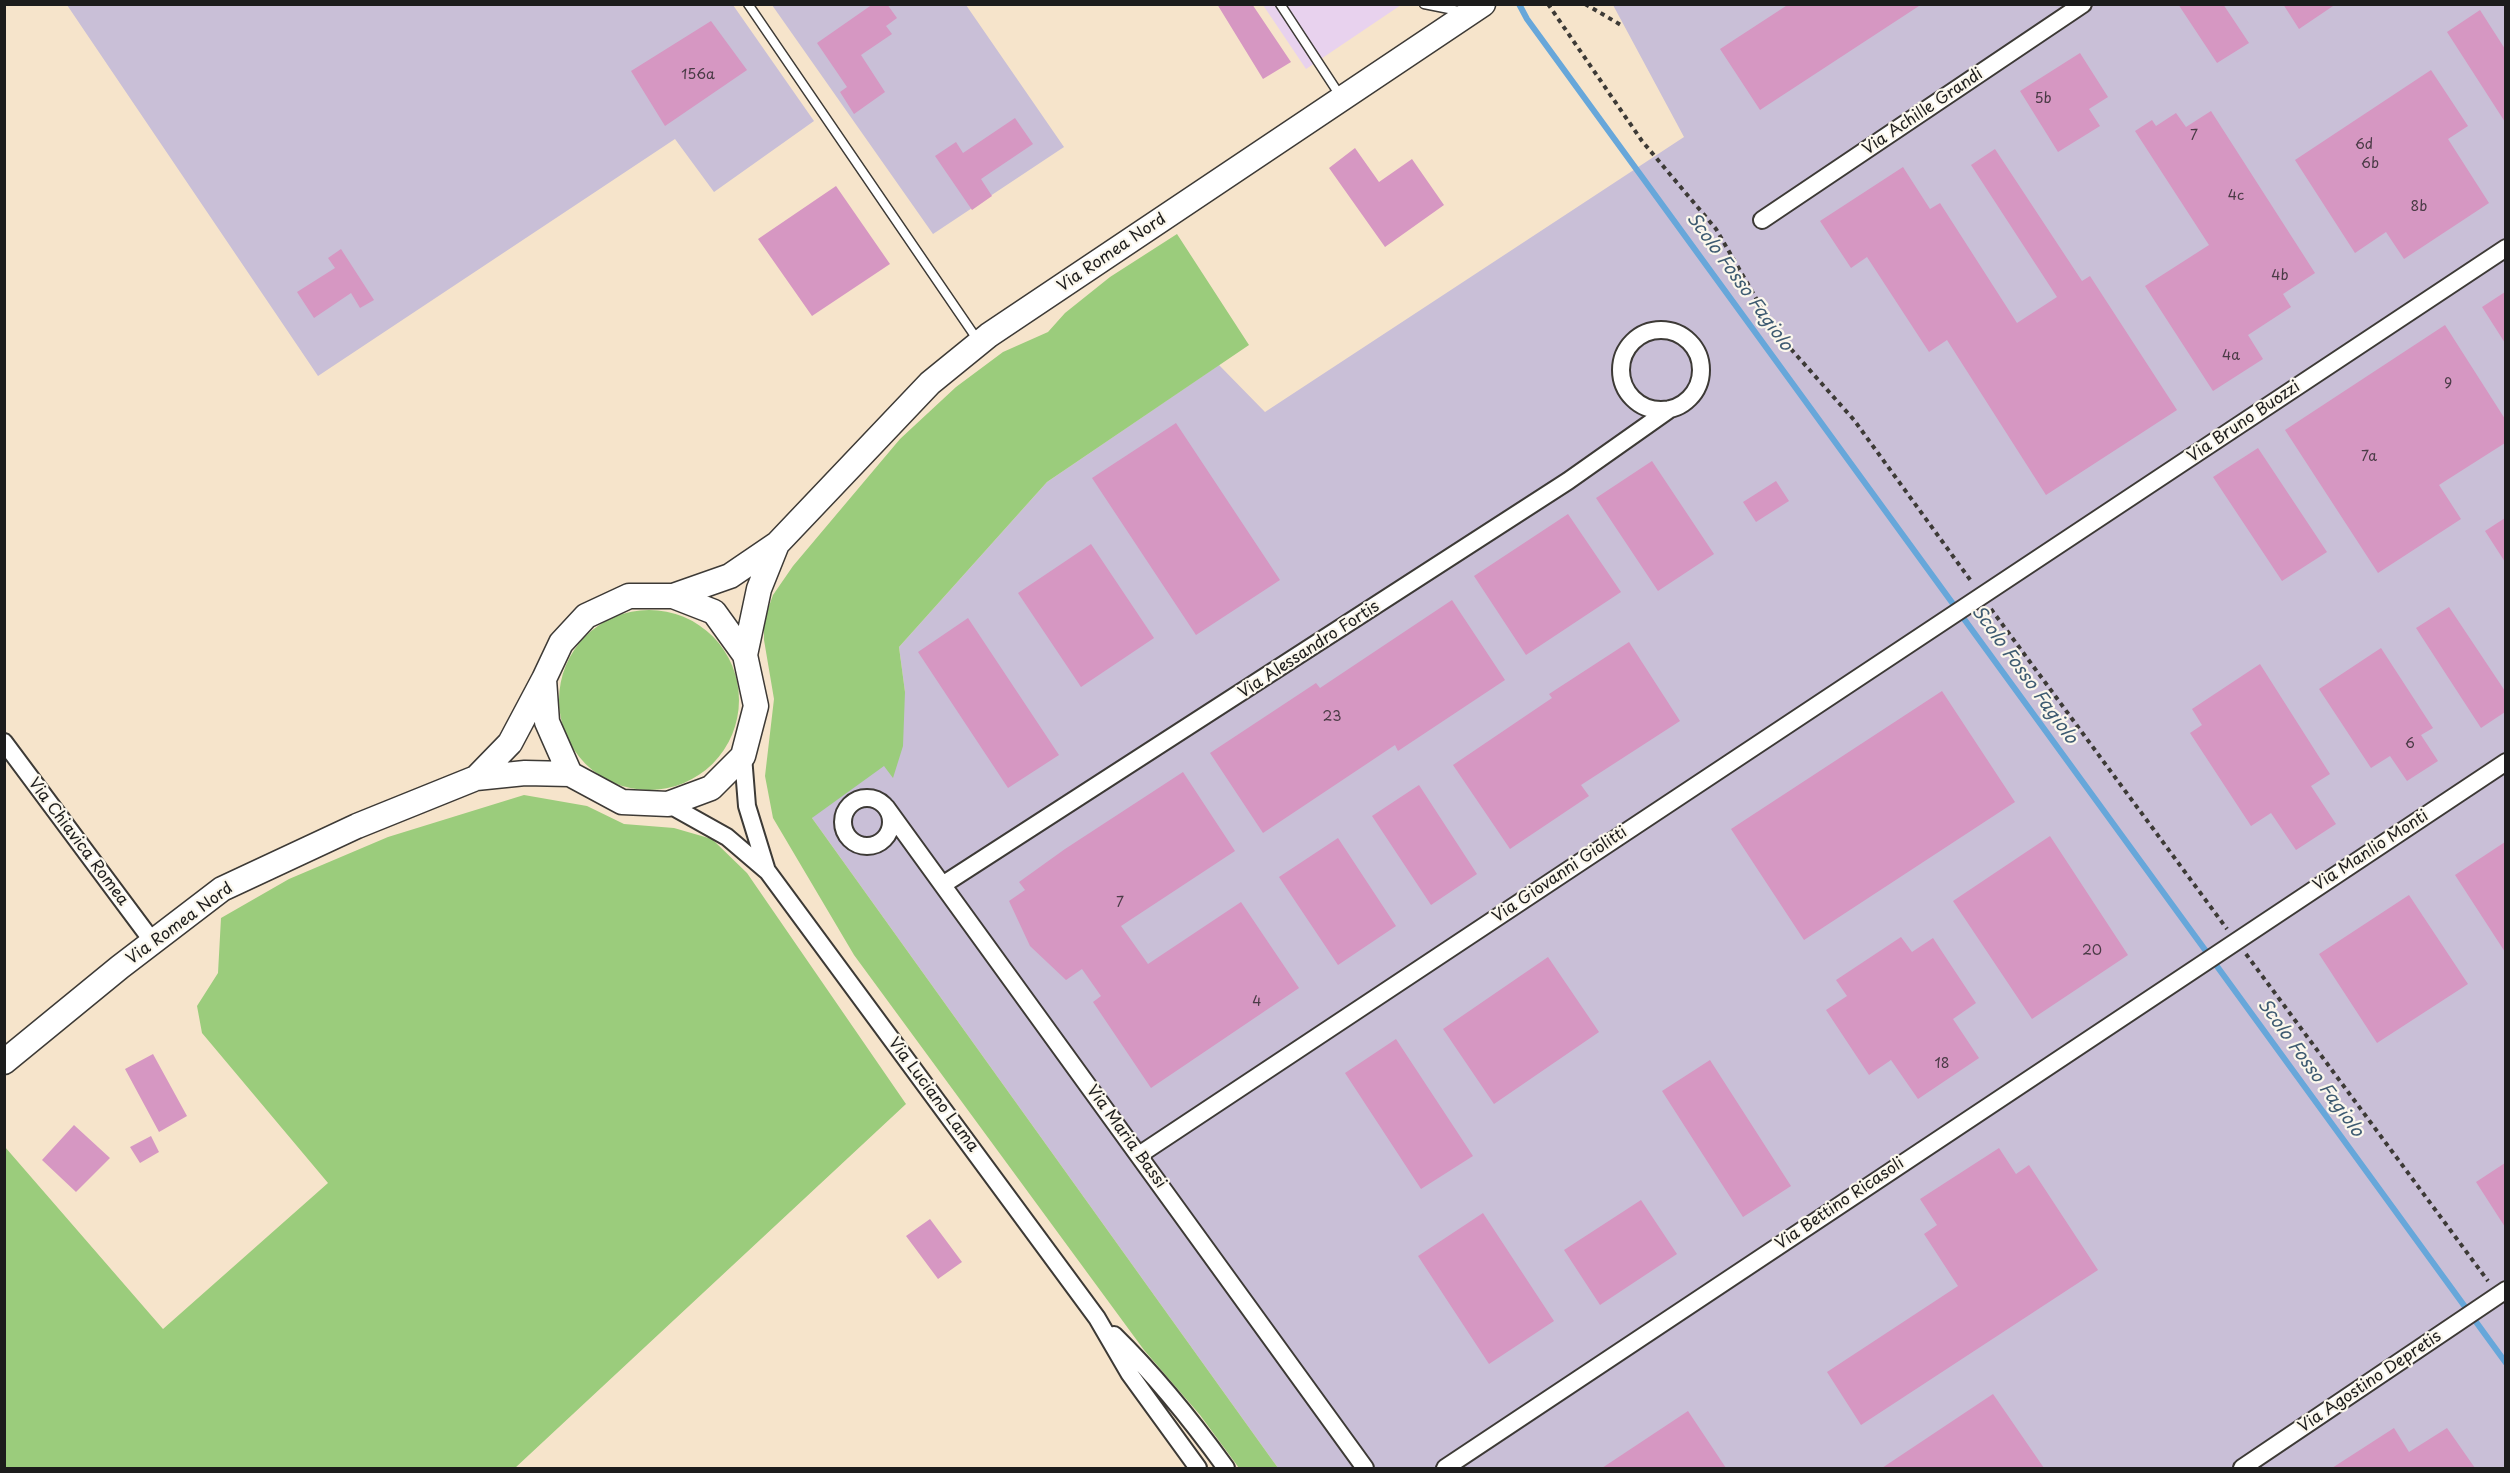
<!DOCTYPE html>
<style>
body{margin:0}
#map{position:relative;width:2510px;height:1473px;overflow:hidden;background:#f6e4cb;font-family:"Playpen Sans",sans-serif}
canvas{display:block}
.frame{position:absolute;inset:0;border:6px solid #1c1c1c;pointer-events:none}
</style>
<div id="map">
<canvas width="2510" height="1473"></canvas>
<div class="frame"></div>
</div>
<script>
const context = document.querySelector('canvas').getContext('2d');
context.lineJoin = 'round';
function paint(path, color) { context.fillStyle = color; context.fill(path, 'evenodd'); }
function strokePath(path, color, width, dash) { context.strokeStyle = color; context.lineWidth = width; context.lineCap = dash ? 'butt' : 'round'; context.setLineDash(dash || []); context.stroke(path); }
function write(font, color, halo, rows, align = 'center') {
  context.font = font + ' "Playpen Sans",sans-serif'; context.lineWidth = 4.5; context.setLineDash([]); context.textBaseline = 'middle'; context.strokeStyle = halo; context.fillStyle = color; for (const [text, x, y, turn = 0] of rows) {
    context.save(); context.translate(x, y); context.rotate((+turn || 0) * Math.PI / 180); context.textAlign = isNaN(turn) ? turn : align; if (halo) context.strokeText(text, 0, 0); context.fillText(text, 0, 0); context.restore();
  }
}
paint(new Path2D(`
 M1263 5H1401L1306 69Z`), '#e8d2ee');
paint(new Path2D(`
 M67 5H733L814 121 714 192 675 139 318 376Z
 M772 5H966L1064 147 933 234Z
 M1613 5H2505V1468H1278L812 818 905 692 899 647 1047 482 1219 365 1265 412 1684 137Z`), '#c9bfd7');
paint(new Path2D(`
 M1177 234 1249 345 1047 482 899 647 905 692 903 746 893 778 884 766 812 818 1278 1468H1239L1200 1415 1144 1350 854 955 773 818 765 776 774 699 764 640V620L773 595 793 566 900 439 956 387 1003 352 1048 332 1065 313 1110 277Z
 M559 700a90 90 0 1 1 180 0a90 90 0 1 1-180 0Z
 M524 795 587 806 624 824 674 828 712 839 747 873 906 1104 515 1468H5V1147L163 1329 328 1183 202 1033 197 1006 218 973 221 918 289 879 388 837Z`), '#9bcc7c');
strokePath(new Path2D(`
 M1519 4 1527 19 2506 1363`), '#67a7da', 6);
paint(new Path2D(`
 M873 4H887L897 18 886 26 892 34 861 55 885 92 854 114 840 92 847 87 817 43Z
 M1217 4H1252L1291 62 1263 79Z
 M1789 4H1922L1760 110 1720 49Z
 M2178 4H2223L2249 43 2217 63Z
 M2283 4H2336L2299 29Z
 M2480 10 2505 49V122L2447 32Z
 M711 21 747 70 665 126 631 71Z
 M2080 53 2108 97 2089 109 2100 126 2058 152 2020 91Z
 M2431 70 2468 126 2448 139 2489 203 2404 259 2386 232 2355 253 2295 160Z
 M2211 111 2315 273 2283 294 2291 307 2248 335 2263 359 2213 391 2145 286 2209 245 2135 131 2152 120 2156 126 2176 113 2186 127Z
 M1015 118 1033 144 981 179 992 196 972 210 935 156 956 142 963 153Z
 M1355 148 1379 182 1412 159 1444 205 1385 247 1329 168Z
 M1995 149 2082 281 2090 276 2177 410 2046 495 1947 340 1929 352 1867 257 1851 268 1820 221 1903 167 1930 209 1940 203 2017 323 2057 297 1971 165Z
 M836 186 890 264 812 316 758 239Z
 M341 249 374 300 360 308 351 293 314 318 297 292 335 268 328 258Z
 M2505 292V343L2482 307Z
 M2445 325 2505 419V443L2439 485 2461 519 2378 573 2285 430Z
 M1176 423 1280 580 1196 635 1092 478Z
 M2258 448 2327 552 2282 581 2213 477Z
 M1652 461 1714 554 1658 591 1596 498Z
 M1776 481 1789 501 1756 522 1743 502Z
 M1568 514 1621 592 1526 655 1474 576Z
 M2505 518V562L2485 531Z
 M1091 544 1154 638 1081 687 1018 593Z
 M1452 600 1505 680 1398 751 1395 745 1263 833 1210 753 1316 683 1320 688Z
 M2449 607 2505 691V712L2481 728 2416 628Z
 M968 618 1059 755 1008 788 918 652Z
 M1629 642 1680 721 1581 785 1589 796 1510 849 1453 765 1552 698 1549 694Z
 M2381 648 2433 728 2421 735 2438 761 2407 781 2390 756 2371 768 2319 689Z
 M2260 664 2330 774 2311 786 2336 824 2296 850 2271 813 2251 826 2190 733 2202 725 2192 709Z
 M1942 691 2015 802 1804 940 1731 829Z
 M1183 772 1235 851 1121 926 1148 964 1241 902 1299 988 1151 1088 1093 1002 1101 996 1082 969 1066 980 1030 946 1009 901 1025 890 1019 882 1065 849Z
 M1419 785 1477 874 1431 905 1372 816Z
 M2050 836 2128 955 2032 1019 1953 901Z
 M1338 838 1396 926 1338 965 1279 877Z
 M2505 842V952L2455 875Z
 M2409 895 2468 984 2377 1043 2319 954Z
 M1901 937 1912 952 1933 938 1976 1003 1953 1019 1979 1058 1918 1099 1891 1060 1869 1075 1826 1010 1847 996 1836 980Z
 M1548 957 1599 1032 1494 1104 1443 1029Z
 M1396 1039 1473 1156 1421 1189 1345 1073Z
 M153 1054 187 1116 159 1132 125 1069Z
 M1710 1060 1791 1186 1743 1217 1662 1091Z
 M74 1125 110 1158 76 1192 42 1160Z
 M151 1136 159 1152 140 1163 130 1147Z
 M1999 1148 2016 1174 2029 1165 2098 1270 1861 1425 1827 1372 1958 1286 1924 1234 1937 1225 1920 1199Z
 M2505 1163V1227L2476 1182Z
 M1641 1200 1677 1254 1600 1305 1564 1250Z
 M1483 1213 1554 1321 1489 1364 1418 1256Z
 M930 1219 962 1262 938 1279 906 1236Z
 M1993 1394 2044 1468H1882Z
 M1688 1411 1726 1468H1602Z
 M2394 1428 2409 1452 2447 1428 2475 1468H2332Z`), '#d697c2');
const service = new Path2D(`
 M748 4 979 342
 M1280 4 1341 97
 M1424 4 1464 12`);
const minor = new Path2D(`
 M1762 220 2083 4
 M1621 370a40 40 0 1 1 80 0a40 40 0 1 1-80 0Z
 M4 742 153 942
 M743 756 747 806 767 871
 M843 822a24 24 0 1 1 48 0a24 24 0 1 1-48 0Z
 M668 804 727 837 768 872 1097 1318 1129 1373 1198 1468
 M886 807 1365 1468
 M944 884 1568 481 1670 409
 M1139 1155 2506 248
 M1114 1335C1156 1376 1192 1421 1226 1468
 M1445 1468 2506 762
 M2242 1468 2506 1290`);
const secondary = new Path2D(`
 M629 596H673L714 612 745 655 756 706 743 756 711 788 668 804 622 802 570 774 547 722 544 679 561 643 586 616Z
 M673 596 730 576 777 544 930 383 989 335 1483 4
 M745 655 759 589 777 544
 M476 778 510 743 544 679
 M4 1062 120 967 222 889 357 826 476 778 525 773 570 774`);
strokePath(service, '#3d3a36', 11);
strokePath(minor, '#3d3a36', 20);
strokePath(secondary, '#3d3a36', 27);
strokePath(new Path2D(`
 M1548 4 1642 141 1716 229 1775 331 1854 420 1971 581
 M1585 4 1621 25
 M1991 609 2227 929
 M2246 954 2488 1281`), '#3d3a36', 4, [4.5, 4.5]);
strokePath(service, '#fff', 8);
strokePath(minor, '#fff', 16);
strokePath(secondary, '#fff', 24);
write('14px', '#4a3b46', null, [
 ["156a",698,75],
 ["5b",2043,99],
 ["7",2194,136],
 ["6d",2364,145],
 ["6b",2370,164],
 ["4c",2236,196],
 ["8b",2419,207],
 ["4b",2280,276],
 ["4a",2231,356],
 ["9",2448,384],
 ["7a",2369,457],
 ["23",1332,717],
 ["6",2410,744],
 ["7",1120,903],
 ["20",2092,951],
 ["4",1257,1002],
 ["18",1942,1064]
]);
write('16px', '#1c1c1c', '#fbf7ec', [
 ["Via Achille Grandi",1923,112,-34],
 ["Via Romea Nord",1112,253,-34],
 ["Via Bruno Buozzi",2244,422,-34],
 ["Via Alessandro Fortis",1309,650,-33],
 ["Via Chiavica Romea",78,842,53],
 ["Via Manlio Monti",2371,851,-33],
 ["Via Giovanni Giolitti",1560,875,-34],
 ["Via Romea Nord",180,924,-36],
 ["Via Luciano Lama",933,1095,53],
 ["Via Maria Bassi",1126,1137,54],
 ["Via Bettino Ricasoli",1840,1204,-34],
 ["Via Agostino Depretis",2370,1382,-34]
]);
write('italic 18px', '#3e5b71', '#fbf7ec', [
 ["Scolo Fosso Fagiolo",1739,282,54],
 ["Scolo Fosso Fagiolo",2024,675,54],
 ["Scolo Fosso Fagiolo",2310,1068,54]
]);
</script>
